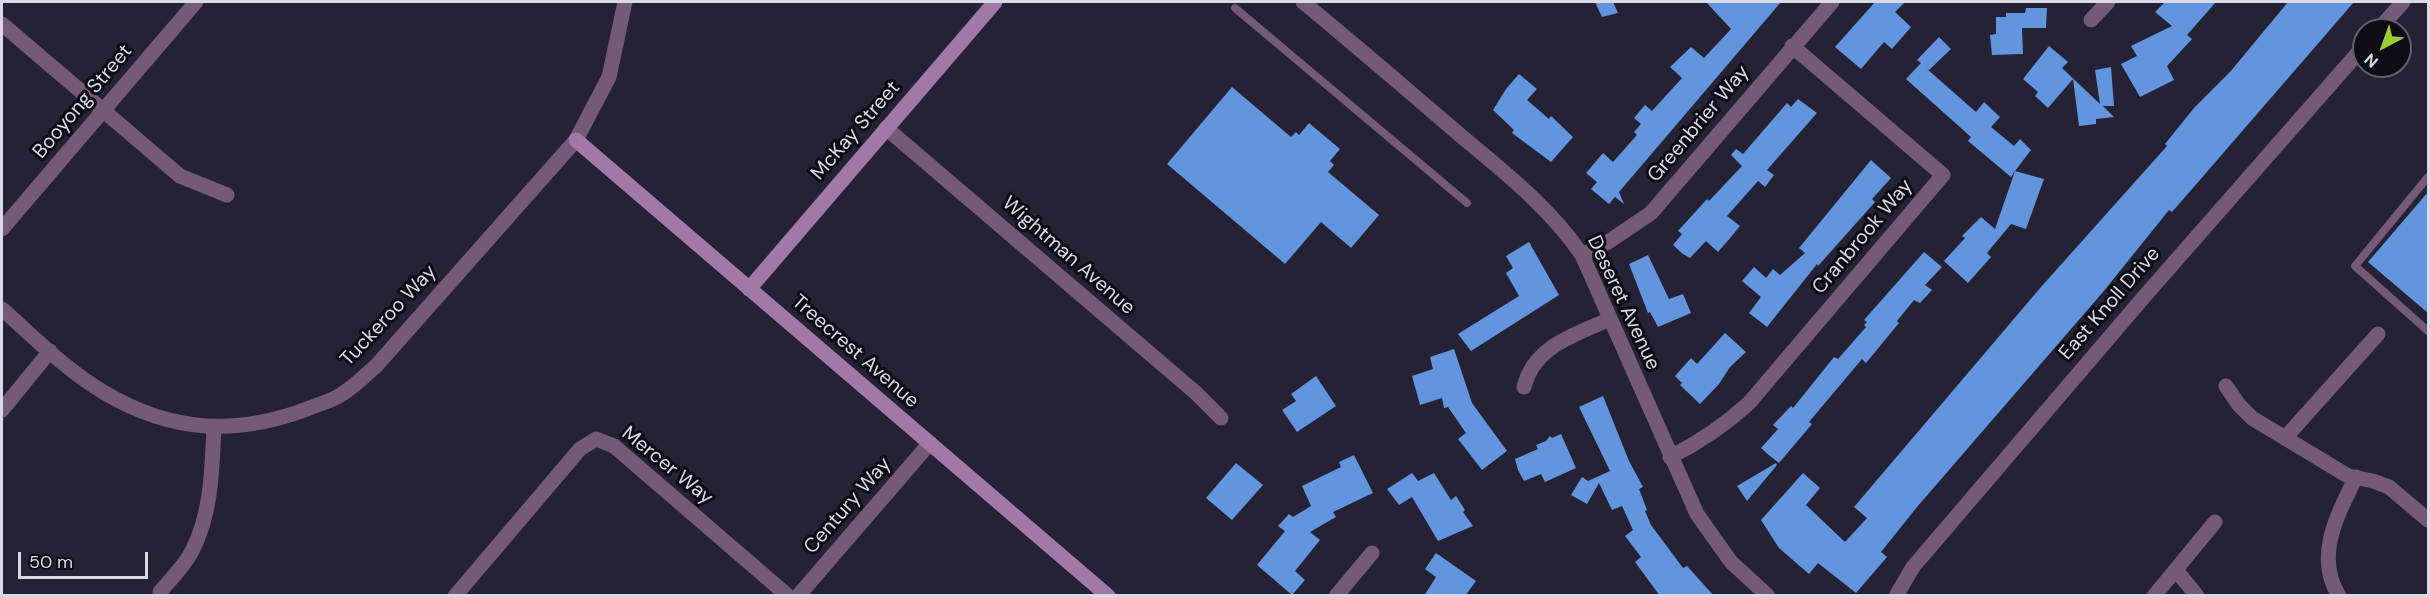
<!DOCTYPE html>
<style>
body{margin:0}
#map{position:relative;width:2430px;height:597px;overflow:hidden;background:#252235;font-family:"DM Sans",sans-serif}
canvas{display:block}
.frame{position:absolute;inset:0;border:3px solid #dad9e6;pointer-events:none}
.north{position:absolute;left:2352px;top:18px;width:60px;height:60px;box-sizing:border-box;background:#0e0d16;border:2px solid #605f69;border-radius:50%;rotate:221deg;font-size:16px;font-weight:700;line-height:24px;text-align:center;color:#dad9e6}
.north::after{content:'';display:block;margin:auto;width:21px;height:27px;background:#9bcb33;clip-path:polygon(50% 0,100% 100%,50% 72%,0 100%)}
.scale{position:absolute;left:18px;top:552px;width:130px;height:27px;box-sizing:border-box;border:3px solid #dad9e6;border-top:0;padding-left:8px;font-size:18px;line-height:21px;white-space:nowrap;color:#dad9e6;-webkit-text-stroke:4px #0e0d16;paint-order:stroke}
</style>
<div id="map">
<canvas width="2430" height="597"></canvas>
<div class="frame"></div>
<div class="north">N</div>
<div class="scale">50 m</div>
</div>
<script>
const context = document.querySelector('canvas').getContext('2d');
context.lineJoin = 'round';
function paint(path, color) { context.fillStyle = color; context.fill(path, 'evenodd'); }
function strokePath(path, color, width, dash) { context.strokeStyle = color; context.lineWidth = width; context.lineCap = dash ? 'butt' : 'round'; context.setLineDash(dash || []); context.stroke(path); }
function write(font, color, halo, rows, align = 'center') {
  context.font = font + ' "DM Sans",sans-serif'; context.lineWidth = 6; context.setLineDash([]); context.textBaseline = 'middle'; context.strokeStyle = halo; context.fillStyle = color; for (const [text, x, y, turn = 0] of rows) {
    context.save(); context.translate(x, y); context.rotate((+turn || 0) * Math.PI / 180); context.textAlign = isNaN(turn) ? turn : align; if (halo) context.strokeText(text, 0, 0); context.fillText(text, 0, 0); context.restore();
  }
}
paint(new Path2D(`
 M1595 2H1613L1618 13 1602 17Z
 M1706 2H1781L1619 192 1624 204 1615 197 1609 204 1591 189 1597 182 1586 173 1603 153 1613 162 1637 135 1634 132 1641 124 1634 118 1645 105 1652 111 1682 78 1670 67 1691 47 1704 58 1731 29Z
 M1875 2H1905L1895 12 1911 27 1892 49 1884 42 1861 69 1835 47Z
 M2165 2H2216L2187 35 2192 39 2167 66 2174 80 2140 97 2121 64 2137 56 2131 46 2172 26 2155 12Z
 M2288 2H2354L2199 181 2172 212 2169 210 2103 292 1917 507 1881 552 1887 557 1856 593 1818 563 1809 574 1779 548 1761 520 1803 473 1820 488 1806 505 1845 542 1867 518 1854 507 2041 287 2167 146 2165 144 2194 108 2230 72Z
 M2026 8H2047L2046 28H2022L2023 54 1992 55 1990 35 1996 34V17H2006V13H2025Z
 M1939 37 1951 49 1929 70 1927 69 1976 112 1984 102 2000 117 1991 127 2014 146 2020 139 2031 150 2015 171 2044 179 2026 229 2011 224 1987 253 1991 257 1968 283 1944 261 1965 238 1962 236 1981 217 1995 229 2015 171 2011 177 1968 141 1971 137 1906 79 1921 63 1917 60Z
 M2049 46 2068 62 2062 68 2100 104 2095 70 2111 67 2114 106H2103L2114 117 2096 119V124L2079 126 2073 79 2048 108 2035 96 2038 92 2023 79Z
 M1519 74 1537 89 1527 100 1549 119 1551 116 1573 137 1551 162 1512 133 1514 130 1493 110 1506 89Z
 M1232 87 1291 137 1296 132 1299 135 1309 123 1340 149 1330 161 1334 165 1328 172 1379 215 1351 248 1321 222 1285 264 1167 164Z
 M1798 99 1817 113 1767 170 1774 175 1765 187 1758 181 1727 216 1740 226 1731 237 1718 252 1706 241 1690 258 1683 254 1673 245 1682 234 1678 231 1707 199 1709 201 1742 166 1731 155 1736 149 1743 154 1787 103 1791 107Z
 M1871 160 1891 178 1872 199 1875 202 1818 266 1817 264 1767 327 1749 313 1761 297 1742 281 1754 267 1766 278 1773 269 1780 275 1805 253 1799 248Z
 M2428 192V313L2368 262Z
 M1529 242 1559 295 1471 351 1458 334 1519 296 1506 273 1513 268 1506 256Z
 M1924 252 1942 267 1925 285 1932 290 1920 303 1914 300 1897 321 1899 323 1866 363 1862 359 1809 422 1812 424 1779 463 1770 456 1761 448 1778 429 1773 425 1791 406 1793 408 1834 357 1838 359 1866 327 1864 325 1867 322 1864 320Z
 M1648 255 1669 299 1683 294 1691 313 1658 327 1650 312 1648 313 1629 264Z
 M1725 333 1746 352 1730 367 1719 384 1700 404 1680 385 1682 383 1675 376 1691 358 1697 364Z
 M1454 349 1472 403 1507 451 1482 470 1458 439 1466 433 1448 407 1444 408 1442 398 1420 405 1412 376 1433 369 1430 357Z
 M1316 376 1336 406 1297 432 1282 410 1296 401 1291 394Z
 M1603 396 1629 461 1643 487 1639 489 1647 510 1645 511 1651 525 1683 568 1687 566 1714 596H1660L1635 562 1641 557 1625 536 1633 530 1622 506 1612 510 1599 483 1587 504 1571 495 1582 477 1588 481 1610 471 1579 407Z
 M1561 434 1576 468 1545 482 1541 474 1524 481 1518 470 1515 459 1538 449 1536 445 1546 441 1550 436 1552 438Z
 M1354 455 1373 493 1333 512 1336 517 1310 532 1320 540 1295 571 1305 580 1292 595 1257 565 1285 531 1278 526 1289 514 1293 517 1311 506 1302 486 1341 467 1339 462Z
 M1236 463 1263 485 1232 520 1206 498Z
 M1776 463 1777 465 1747 501 1737 486Z
 M1412 473 1418 481 1434 473 1451 500 1456 496 1465 510 1463 512 1473 526 1438 541 1412 497 1399 505 1387 489Z
 M1436 553 1476 581 1465 596H1424L1436 577 1425 569Z`), '#6295de');
strokePath(new Path2D(`
 M1235 8 1467 203
 M2428 177 2355 266 2428 331`), '#745a77', 8);
strokePath(new Path2D(`
 M1303 2C1354 44 1404 87 1454 130 1500 169 1548 205 1582 255L1697 514 1731 562 1768 596
 M2091 20 2108 2
 M2 24 180 176 227 195
 M2378 30 2403 2
 M886 128 1196 393 1221 418
 M2 229 196 2
 M1582 255 1608 242 1651 213 1832 2
 M2 309C35 338 67 371 105 393 171 432 235 436 307 409 316 405 328 402 337 397 351 390 364 376 376 366L576 140 609 77 625 2
 M2226 386 2239 405 2252 418 2348 476 2373 481 2389 487 2428 520
 M1524 387C1534 346 1575 335 1610 319
 M2 410 50 351
 M2285 438 2378 334
 M1670 457C1700 442 1725 425 1749 403L1943 175 1792 46
 M2176 570 2197 596
 M160 592C171 579 185 565 192 551 212 513 212 467 214 426
 M455 596 580 449 596 439 614 446 788 596
 M798 596 930 443
 M1336 596 1372 553
 M1896 596 1913 567 2143 298 2364 46
 M2154 596 2215 522
 M2339 596C2314 556 2338 514 2356 477`), '#745a77', 15);
strokePath(new Path2D(`
 M576 140 1108 596
 M749 289 995 2`), '#a178a6', 15);
write('20px', '#dad9e6', '#0e0d16', [
 ["Booyong Street",83,102,-50],
 ["Greenbrier Way",1699,124,-50],
 ["McKay Street",856,131,-49],
 ["Cranbrook Way",1863,237,-50],
 ["Wightman Avenue",1068,256,41],
 ["Deseret Avenue",1623,303,65],
 ["East Knoll Drive",2110,304,-49],
 ["Tuckeroo Way",389,316,-47],
 ["Treecrest Avenue",855,352,41],
 ["Mercer Way",667,466,39],
 ["Century Way",848,506,-49]
]);
</script>
